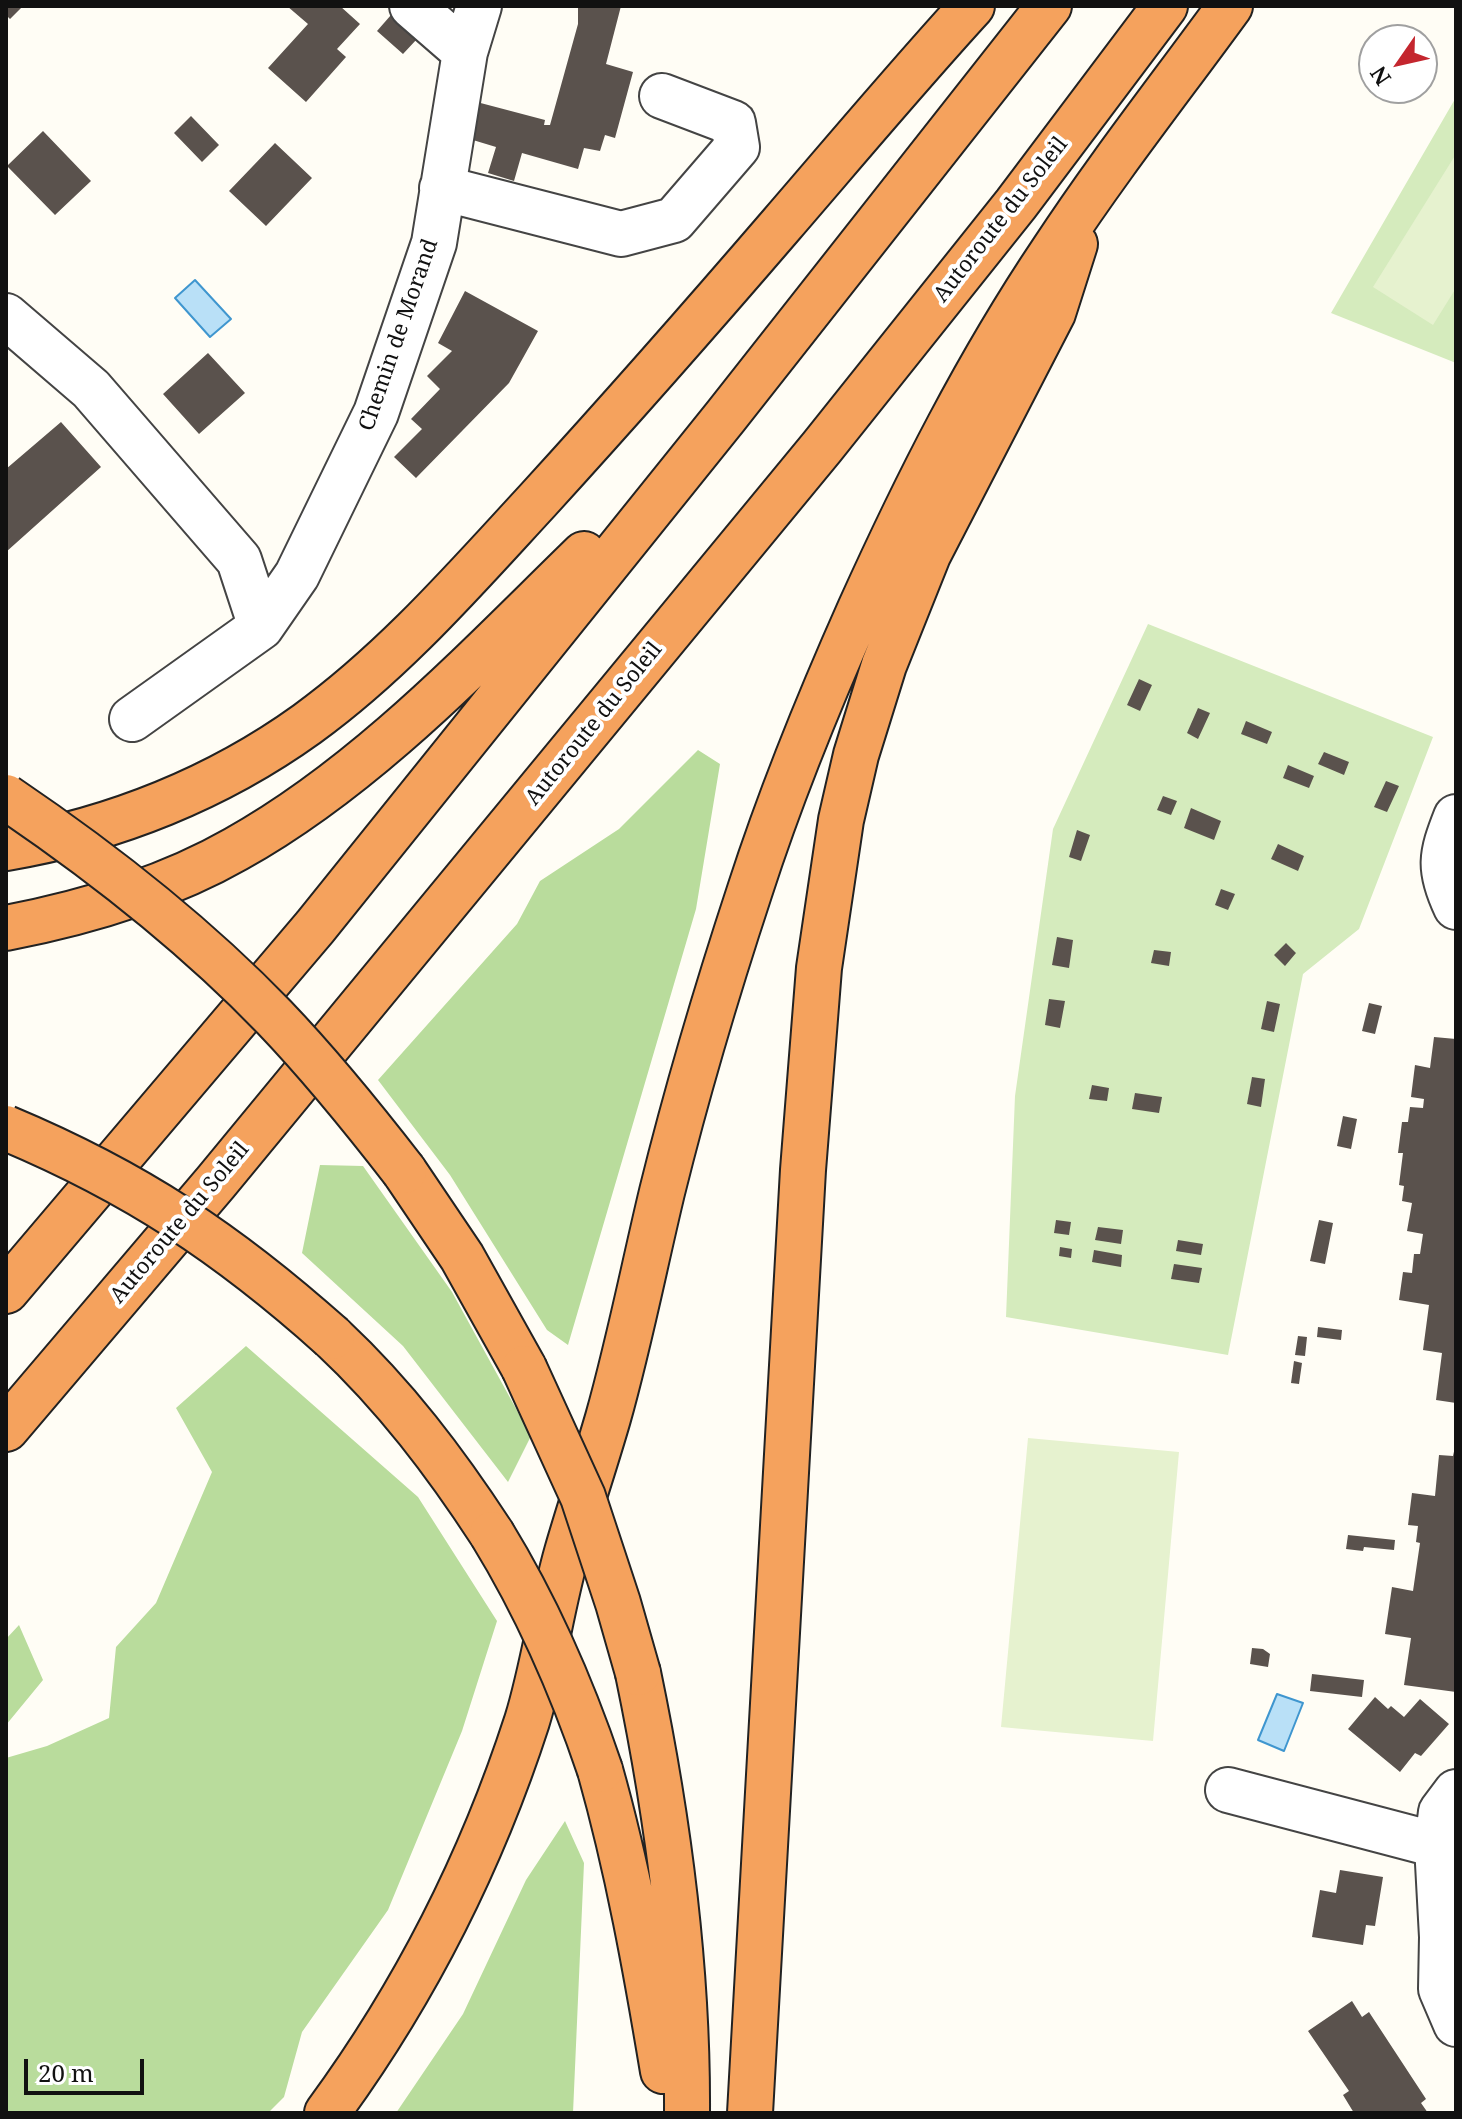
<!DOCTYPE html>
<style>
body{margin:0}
#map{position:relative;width:1462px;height:2119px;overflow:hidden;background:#fffdf5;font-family:"Noto Serif",serif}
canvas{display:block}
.frame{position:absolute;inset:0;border:8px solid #111;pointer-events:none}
.north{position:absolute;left:1358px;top:24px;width:80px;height:80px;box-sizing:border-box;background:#fff;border:2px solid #a0a0a0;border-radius:50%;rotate:236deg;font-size:22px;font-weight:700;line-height:32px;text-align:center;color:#111}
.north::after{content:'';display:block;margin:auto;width:28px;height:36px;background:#c4262e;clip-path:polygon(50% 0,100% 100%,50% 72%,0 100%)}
.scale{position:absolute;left:24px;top:2059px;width:120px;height:36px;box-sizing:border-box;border:4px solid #111;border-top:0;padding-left:10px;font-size:24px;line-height:28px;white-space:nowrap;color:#111;-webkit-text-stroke:6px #fff;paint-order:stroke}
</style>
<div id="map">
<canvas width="1462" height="2119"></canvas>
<div class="frame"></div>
<div class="north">N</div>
<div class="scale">20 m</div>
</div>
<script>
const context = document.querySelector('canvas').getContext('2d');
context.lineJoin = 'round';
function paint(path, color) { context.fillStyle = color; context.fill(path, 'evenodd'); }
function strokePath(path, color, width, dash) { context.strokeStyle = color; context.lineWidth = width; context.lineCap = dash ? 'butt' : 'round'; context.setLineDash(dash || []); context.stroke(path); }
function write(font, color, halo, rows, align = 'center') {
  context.font = font + ' "Noto Serif",serif'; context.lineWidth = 8; context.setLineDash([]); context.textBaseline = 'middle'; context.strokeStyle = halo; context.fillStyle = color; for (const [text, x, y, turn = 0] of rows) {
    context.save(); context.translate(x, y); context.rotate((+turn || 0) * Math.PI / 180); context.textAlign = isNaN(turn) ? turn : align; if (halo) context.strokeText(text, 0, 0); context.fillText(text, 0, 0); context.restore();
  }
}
paint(new Path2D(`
 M1455 99 1456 100V363L1331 313Z
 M1148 624 1433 737 1359 929 1303 974 1228 1355 1006 1317 1015 1096 1053 829Z`), '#d5ebbd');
paint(new Path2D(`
 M698 750 720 764 696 909 568 1345 547 1330 450 1175 378 1080 517 924 540 881 619 829Z
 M320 1165 363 1166 452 1292 531 1436 508 1482 403 1346 302 1253Z
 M246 1346 418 1497 497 1621 462 1731 388 1910 302 2032 284 2097 268 2113H6V1758L47 1746 109 1718 116 1647 156 1603 212 1472 176 1408Z
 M19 1625 43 1680 6 1725V1639Z
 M565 1821 584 1863 573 2113H396L463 2014 526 1880Z`), '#b9dc9c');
paint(new Path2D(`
 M1456 154V288L1433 325 1373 287Z
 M1028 1438 1179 1452 1153 1741 1001 1727Z`), '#e6f2cf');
const water = new Path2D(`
 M195 280 231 319 210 337 175 298Z
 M1277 1694 1303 1703 1284 1751 1258 1740Z`);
paint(water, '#b9e0f7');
strokePath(water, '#3f96cf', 2);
paint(new Path2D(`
 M6 6H23L10 19 6 15Z
 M287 6H340L360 24 337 49 346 57 306 102 268 68 308 24Z
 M578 6H621L606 64 633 72 615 138 605 135 600 151 584 148 578 169 522 153 514 181 488 173 496 147 463 137 473 101 545 120 544 125H550L578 24Z
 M391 15 417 39 403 54 377 31Z
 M191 116 219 145 202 162 174 133Z
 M43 131 91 181 55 215 7 166Z
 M275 143 312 178 266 226 229 191Z
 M465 291 538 331 509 383 416 478 394 457 422 429 411 419 440 389 427 376 452 351 438 343Z
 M208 353 245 393 199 434 163 394Z
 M61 422 101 467 6 552V469Z
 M1139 679 1152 685 1140 711 1127 705Z
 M1198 708 1210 713 1198 739 1187 733Z
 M1246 721 1272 732 1267 744 1241 734Z
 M1324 752 1349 762 1344 775 1318 764Z
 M1288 765 1314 776 1309 788 1283 778Z
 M1386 781 1399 786 1387 812 1374 807Z
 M1163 796 1177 801 1171 815 1157 810Z
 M1191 808 1221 821 1214 840 1184 828Z
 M1077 830 1090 835 1081 861 1069 857Z
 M1278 844 1304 856 1298 871 1271 859Z
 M1221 889 1235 894 1228 910 1215 905Z
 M1057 937 1073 940 1069 968 1052 965Z
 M1286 943 1296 953 1285 966 1274 955Z
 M1154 950 1171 952 1169 966 1151 963Z
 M1049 999 1065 1001 1060 1028 1045 1025Z
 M1267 1001 1280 1004 1274 1032 1261 1029Z
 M1369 1003 1382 1006 1375 1034 1362 1031Z
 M1434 1037 1456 1039V1403L1436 1400 1442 1353 1423 1350 1429 1305 1399 1300 1403 1272 1412 1273 1414 1254H1420L1423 1234 1407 1231 1412 1203 1402 1201 1404 1186 1399 1185 1403 1153H1398L1402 1122H1408L1410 1107 1423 1108 1424 1099 1411 1097 1415 1065 1430 1068Z
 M1252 1077 1265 1079 1261 1107 1247 1104Z
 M1092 1085 1109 1088 1107 1101 1089 1099Z
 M1135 1093 1162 1097 1159 1113 1132 1109Z
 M1343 1116 1357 1119 1351 1149 1337 1146Z
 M1056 1220 1071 1222 1069 1235 1054 1233Z
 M1319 1220 1333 1223 1325 1264 1310 1261Z
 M1098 1227 1123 1230 1121 1244 1095 1240Z
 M1178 1240 1203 1244 1201 1255 1176 1251Z
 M1060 1247 1072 1249 1071 1258 1059 1256Z
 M1094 1250 1122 1255 1121 1267 1092 1262Z
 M1174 1264 1202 1268 1199 1283 1171 1279Z
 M1318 1327 1342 1330 1341 1340 1317 1337Z
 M1298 1336 1307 1337 1305 1356 1295 1355Z
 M1294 1361 1302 1363 1299 1384 1291 1383Z
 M1455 1447H1456V1692L1404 1685 1411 1638 1385 1634 1392 1587 1413 1591 1420 1543 1416 1542 1418 1526 1408 1525 1412 1493 1435 1496 1439 1455 1453 1456Z
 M1348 1535 1395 1540 1394 1550 1364 1547 1363 1551 1346 1549Z
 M1252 1648 1263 1649 1270 1654 1268 1667 1250 1664Z
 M1312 1674 1364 1680 1362 1697 1310 1691Z
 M1375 1697 1388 1709 1391 1706 1404 1717 1420 1699 1449 1724 1421 1756 1415 1753 1400 1772 1348 1729Z
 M1340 1870 1383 1877 1375 1926 1366 1925 1363 1945 1312 1937 1320 1890 1336 1893Z
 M1352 2001 1362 2017 1369 2012 1426 2099 1421 2103 1428 2113H1354L1343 2095 1349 2091 1308 2031Z`), '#5a524d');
const minor = new Path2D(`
 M412 6 465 52
 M442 188 621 234 674 220 737 147 733 123 662 96
 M6 316 91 389 239 560 261 627
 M132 719 261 627 297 575 376 413 434 243 465 52 479 6
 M1456 817C1441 855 1438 869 1456 907
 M1228 1790 1437 1845
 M1456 1792 1441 1812 1437 1845 1442 1937 1441 1989 1456 2024`);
const highway = new Path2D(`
 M6 848C114 830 218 788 307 724 394 661 466 578 538 500 621 409 702 317 782 224 845 151 907 77 972 6
 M6 928C84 913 166 889 236 849 367 776 477 658 584 554
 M404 1171 462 1257 524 1368
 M6 1291 315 927 726 416 1049 6
 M332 1337C395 1396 445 1462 492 1534
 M6 1429 216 1182 822 447 1016 204 1165 6
 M638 1673C668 1817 688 1965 687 2113
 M600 1770C628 1869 646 1969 663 2071
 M327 2113C415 1993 481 1863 527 1721 544 1666 551 1608 567 1552 580 1507 595 1463 608 1418 629 1344 644 1267 662 1192 687 1091 717 990 750 890 781 794 819 701 860 609 916 485 977 364 1053 251 1108 167 1171 87 1230 6
 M750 2113 803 1170 819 968 841 820 856 755 884 665 928 555 1053 313 1075 244`);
strokePath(minor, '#444', 48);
strokePath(highway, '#222', 48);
strokePath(minor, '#fff', 44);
strokePath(highway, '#f5a25d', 44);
const highwayBridge = new Path2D(`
 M6 797C102 862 194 934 274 1017 321 1066 363 1118 404 1171
 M6 1128C135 1182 228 1244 332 1337
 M524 1368 583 1497 618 1603 638 1673
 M492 1534C538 1609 572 1687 600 1770`);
strokePath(highwayBridge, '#222', 48, []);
strokePath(highwayBridge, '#f5a25d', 44);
write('22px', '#111', '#fff', [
 ["Autoroute du Soleil",1001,220,-52],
 ["Chemin de Morand",399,335,-71],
 ["Autoroute du Soleil",594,724,-51],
 ["Autoroute du Soleil",180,1223,-50]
]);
</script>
